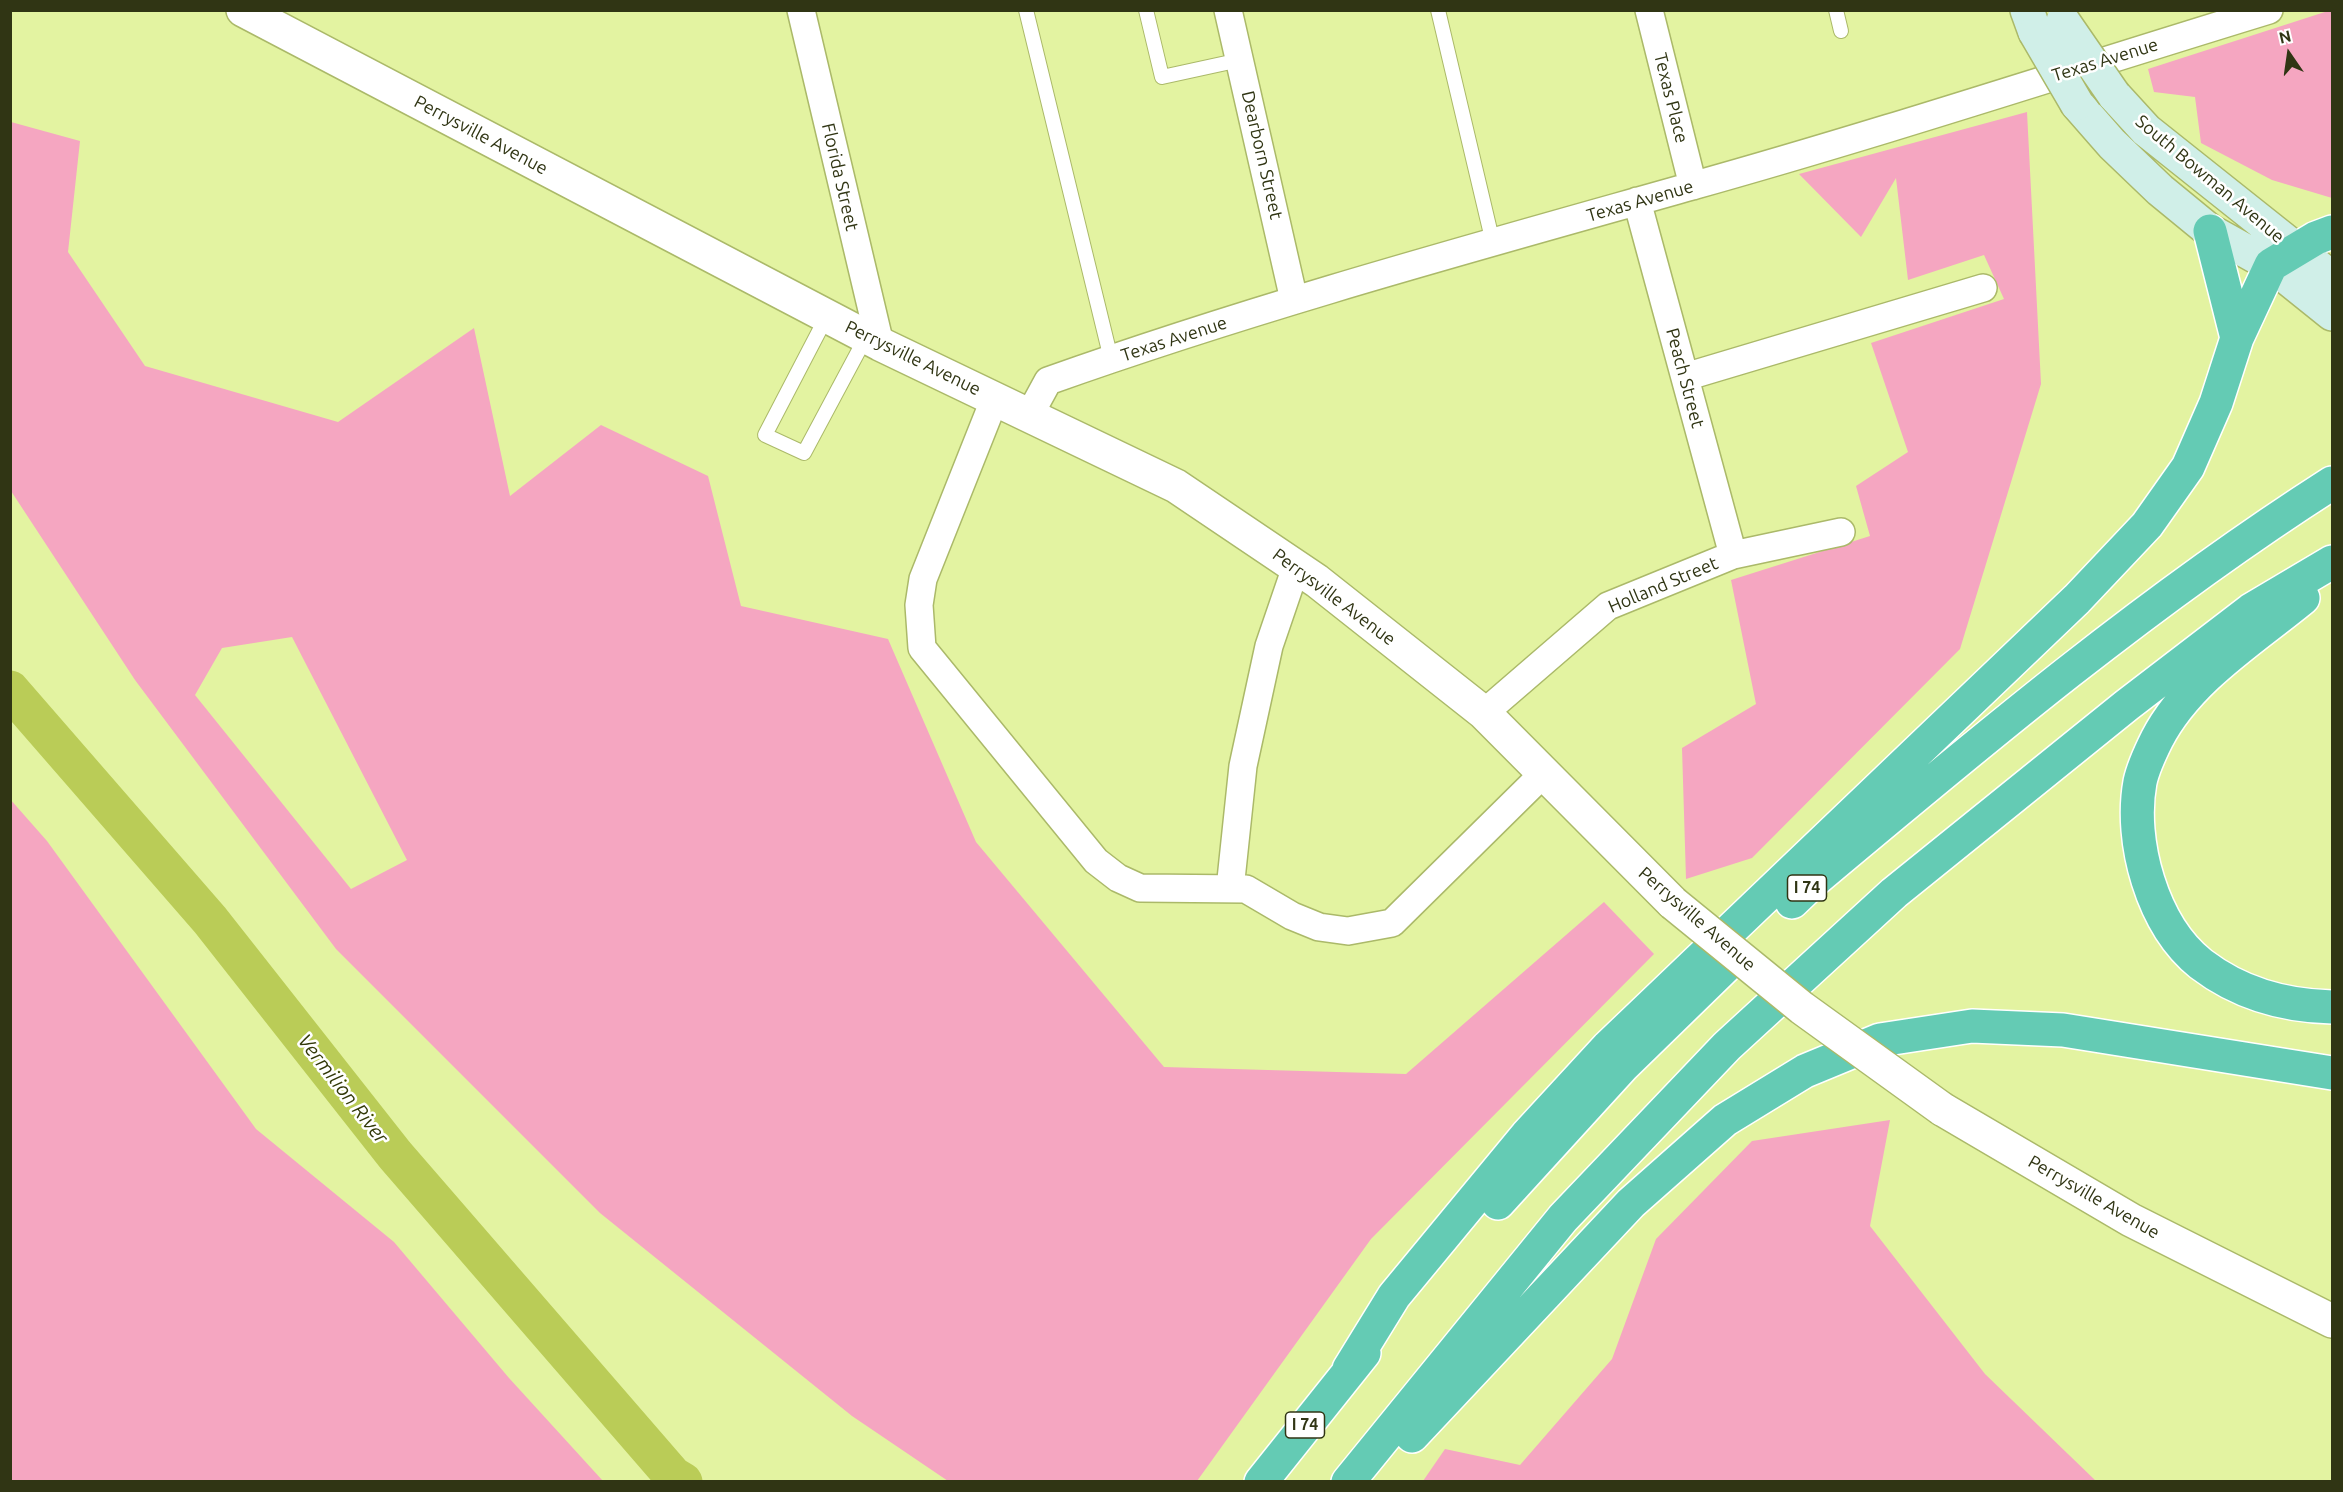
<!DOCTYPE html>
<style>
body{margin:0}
#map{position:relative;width:2343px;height:1492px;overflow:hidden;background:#e3f3a1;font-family:Ubuntu,sans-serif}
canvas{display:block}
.frame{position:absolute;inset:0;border:12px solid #303514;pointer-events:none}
.north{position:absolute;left:2259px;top:24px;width:60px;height:60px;-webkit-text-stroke:4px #fff;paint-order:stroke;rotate:347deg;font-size:16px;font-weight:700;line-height:24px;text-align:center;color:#303514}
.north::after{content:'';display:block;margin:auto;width:21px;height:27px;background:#303514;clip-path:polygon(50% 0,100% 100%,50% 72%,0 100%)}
</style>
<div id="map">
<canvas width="2343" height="1492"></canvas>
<div class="frame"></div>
<div class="north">N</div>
</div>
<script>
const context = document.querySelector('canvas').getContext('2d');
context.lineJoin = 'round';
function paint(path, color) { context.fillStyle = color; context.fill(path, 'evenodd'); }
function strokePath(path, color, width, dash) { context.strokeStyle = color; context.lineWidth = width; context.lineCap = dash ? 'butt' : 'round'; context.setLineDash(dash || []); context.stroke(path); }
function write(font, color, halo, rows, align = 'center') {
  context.font = font + ' Ubuntu,sans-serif'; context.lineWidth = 5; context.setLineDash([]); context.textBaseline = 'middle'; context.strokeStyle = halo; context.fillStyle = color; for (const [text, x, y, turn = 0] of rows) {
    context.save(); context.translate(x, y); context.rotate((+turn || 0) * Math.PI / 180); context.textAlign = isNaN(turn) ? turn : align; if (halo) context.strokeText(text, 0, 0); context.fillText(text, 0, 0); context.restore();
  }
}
paint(new Path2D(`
 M2328 11H2332V198L2272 180 2201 143 2195 97 2154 92 2148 69Z
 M2027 112 2041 384 1960 649 1752 858 1686 879 1682 748 1756 704 1731 580 1870 536 1856 486 1908 452 1871 343 2004 299 1984 255 1908 280 1896 178 1861 237 1799 174Z
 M11 122 80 141 68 252 145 366 338 422 474 328 510 496 601 425 708 476 741 606 888 639 976 842 1164 1067 1406 1074 1604 902 1654 954 1371 1239 1197 1481H948L852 1416 600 1213 336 949 135 680 11 491ZM292 637 407 860 351 889 195 695 222 648Z
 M10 799 47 841 256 1129 394 1242 509 1378 603 1481H11Z
 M1890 1120 1870 1226 1985 1374 2096 1481H1423L1445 1449 1520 1465 1612 1359 1656 1239 1752 1141Z`), '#f5a6c1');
strokePath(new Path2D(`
 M10 690 210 920 395 1155 673 1476 683 1482`), '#bacc57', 39);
const service = new Path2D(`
 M1026 10 1111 359
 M1146 10 1162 77 1240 60
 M1438 10 1493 243
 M1836 10 1841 31
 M827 316 765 435 804 453 866 337`);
const minor = new Path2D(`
 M801 10 880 344
 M1228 10 1294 300
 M1649 10 1693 186
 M1637 201 1733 555
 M1685 377 1983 288
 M995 398 923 579 919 605 922 648 1096 861 1118 878 1140 888 1246 889 1292 916 1319 927 1348 931 1392 923 1543 774
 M1030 414 1048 381C1259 306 1476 247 1692 186 1885 132 2076 69 2269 10
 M1484 713 1608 606 1733 555 1841 532
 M1230 889 1243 766 1269 646 1296 567`);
const tertiary = new Path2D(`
 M243 10 880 344 1176 486 1317 581 1484 713 1673 903
 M1942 1109 2131 1220 2332 1321`);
const secondary = new Path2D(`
 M2027 10 2035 32
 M2114 95 2146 130 2332 278
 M2077 104 2112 144 2160 190 2210 231 2271 265 2332 314`);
const motorway = new Path2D(`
 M2210 231 2237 338
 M2303 598C2252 640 2188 679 2157 739 2151 751 2143 768 2140 782 2129 841 2152 925 2201 964 2239 993 2285 1006 2332 1007
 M1792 902 1816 879C1982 740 2149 600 2332 483
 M1498 1203 1623 1066 1733 959
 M1349 1369 1394 1296 1527 1135 1608 1047 2077 599 2147 525 2188 467 2216 403 2237 338 2271 265 2316 238 2332 232
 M1412 1436 1631 1203 1725 1120 1805 1071 1880 1040 1972 1026 2063 1030 2332 1073
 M1261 1482 1364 1353
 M1348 1482 1563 1218 1727 1046 1894 893 2127 705 2251 610 2332 562`);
strokePath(service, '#abb969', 16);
strokePath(minor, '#abb969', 30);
strokePath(tertiary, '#abb969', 36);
strokePath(secondary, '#abb969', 36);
strokePath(motorway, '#fff', 36);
strokePath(service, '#fff', 14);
strokePath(minor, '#fff', 27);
strokePath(tertiary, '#fff', 33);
strokePath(secondary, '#d0efe8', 33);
strokePath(motorway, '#64cbb4', 33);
const tertiaryBridge = new Path2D(`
 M1673 903 1802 1008 1942 1109`);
const secondaryBridge = new Path2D(`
 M2063 21 2114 95
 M2035 32 2077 104`);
strokePath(tertiaryBridge, '#abb969', 36, []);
strokePath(secondaryBridge, '#abb969', 36, []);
strokePath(tertiaryBridge, '#fff', 33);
strokePath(secondaryBridge, '#d0efe8', 33);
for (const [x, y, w] of [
 [1807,888,39],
 [1305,1425,39]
]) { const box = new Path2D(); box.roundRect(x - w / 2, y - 13, w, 26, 4.5); context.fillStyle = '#fff'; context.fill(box); strokePath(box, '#303514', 1.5); }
write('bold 16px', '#303514', null, [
 ["I 74",1807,888],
 ["I 74",1305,1425]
]);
write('18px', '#303514', '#fff', [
 ["Texas Avenue",2105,60,-17],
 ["Texas Place",1671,98,76],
 ["Perrysville Avenue",481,135,28],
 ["Dearborn Street",1262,155,77],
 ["Florida Street",840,177,77],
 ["South Bowman Avenue",2210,179,40],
 ["Texas Avenue",1640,201,-16],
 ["Texas Avenue",1174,339,-18],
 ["Perrysville Avenue",913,358,26],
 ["Peach Street",1685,378,75],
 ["Holland Street",1663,585,-23],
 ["Perrysville Avenue",1334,597,37],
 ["Perrysville Avenue",1697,919,41],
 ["Perrysville Avenue",2094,1197,30]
]);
write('italic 20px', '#333a09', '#fff', [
 ["Vermilion River",343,1089,52]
]);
</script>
